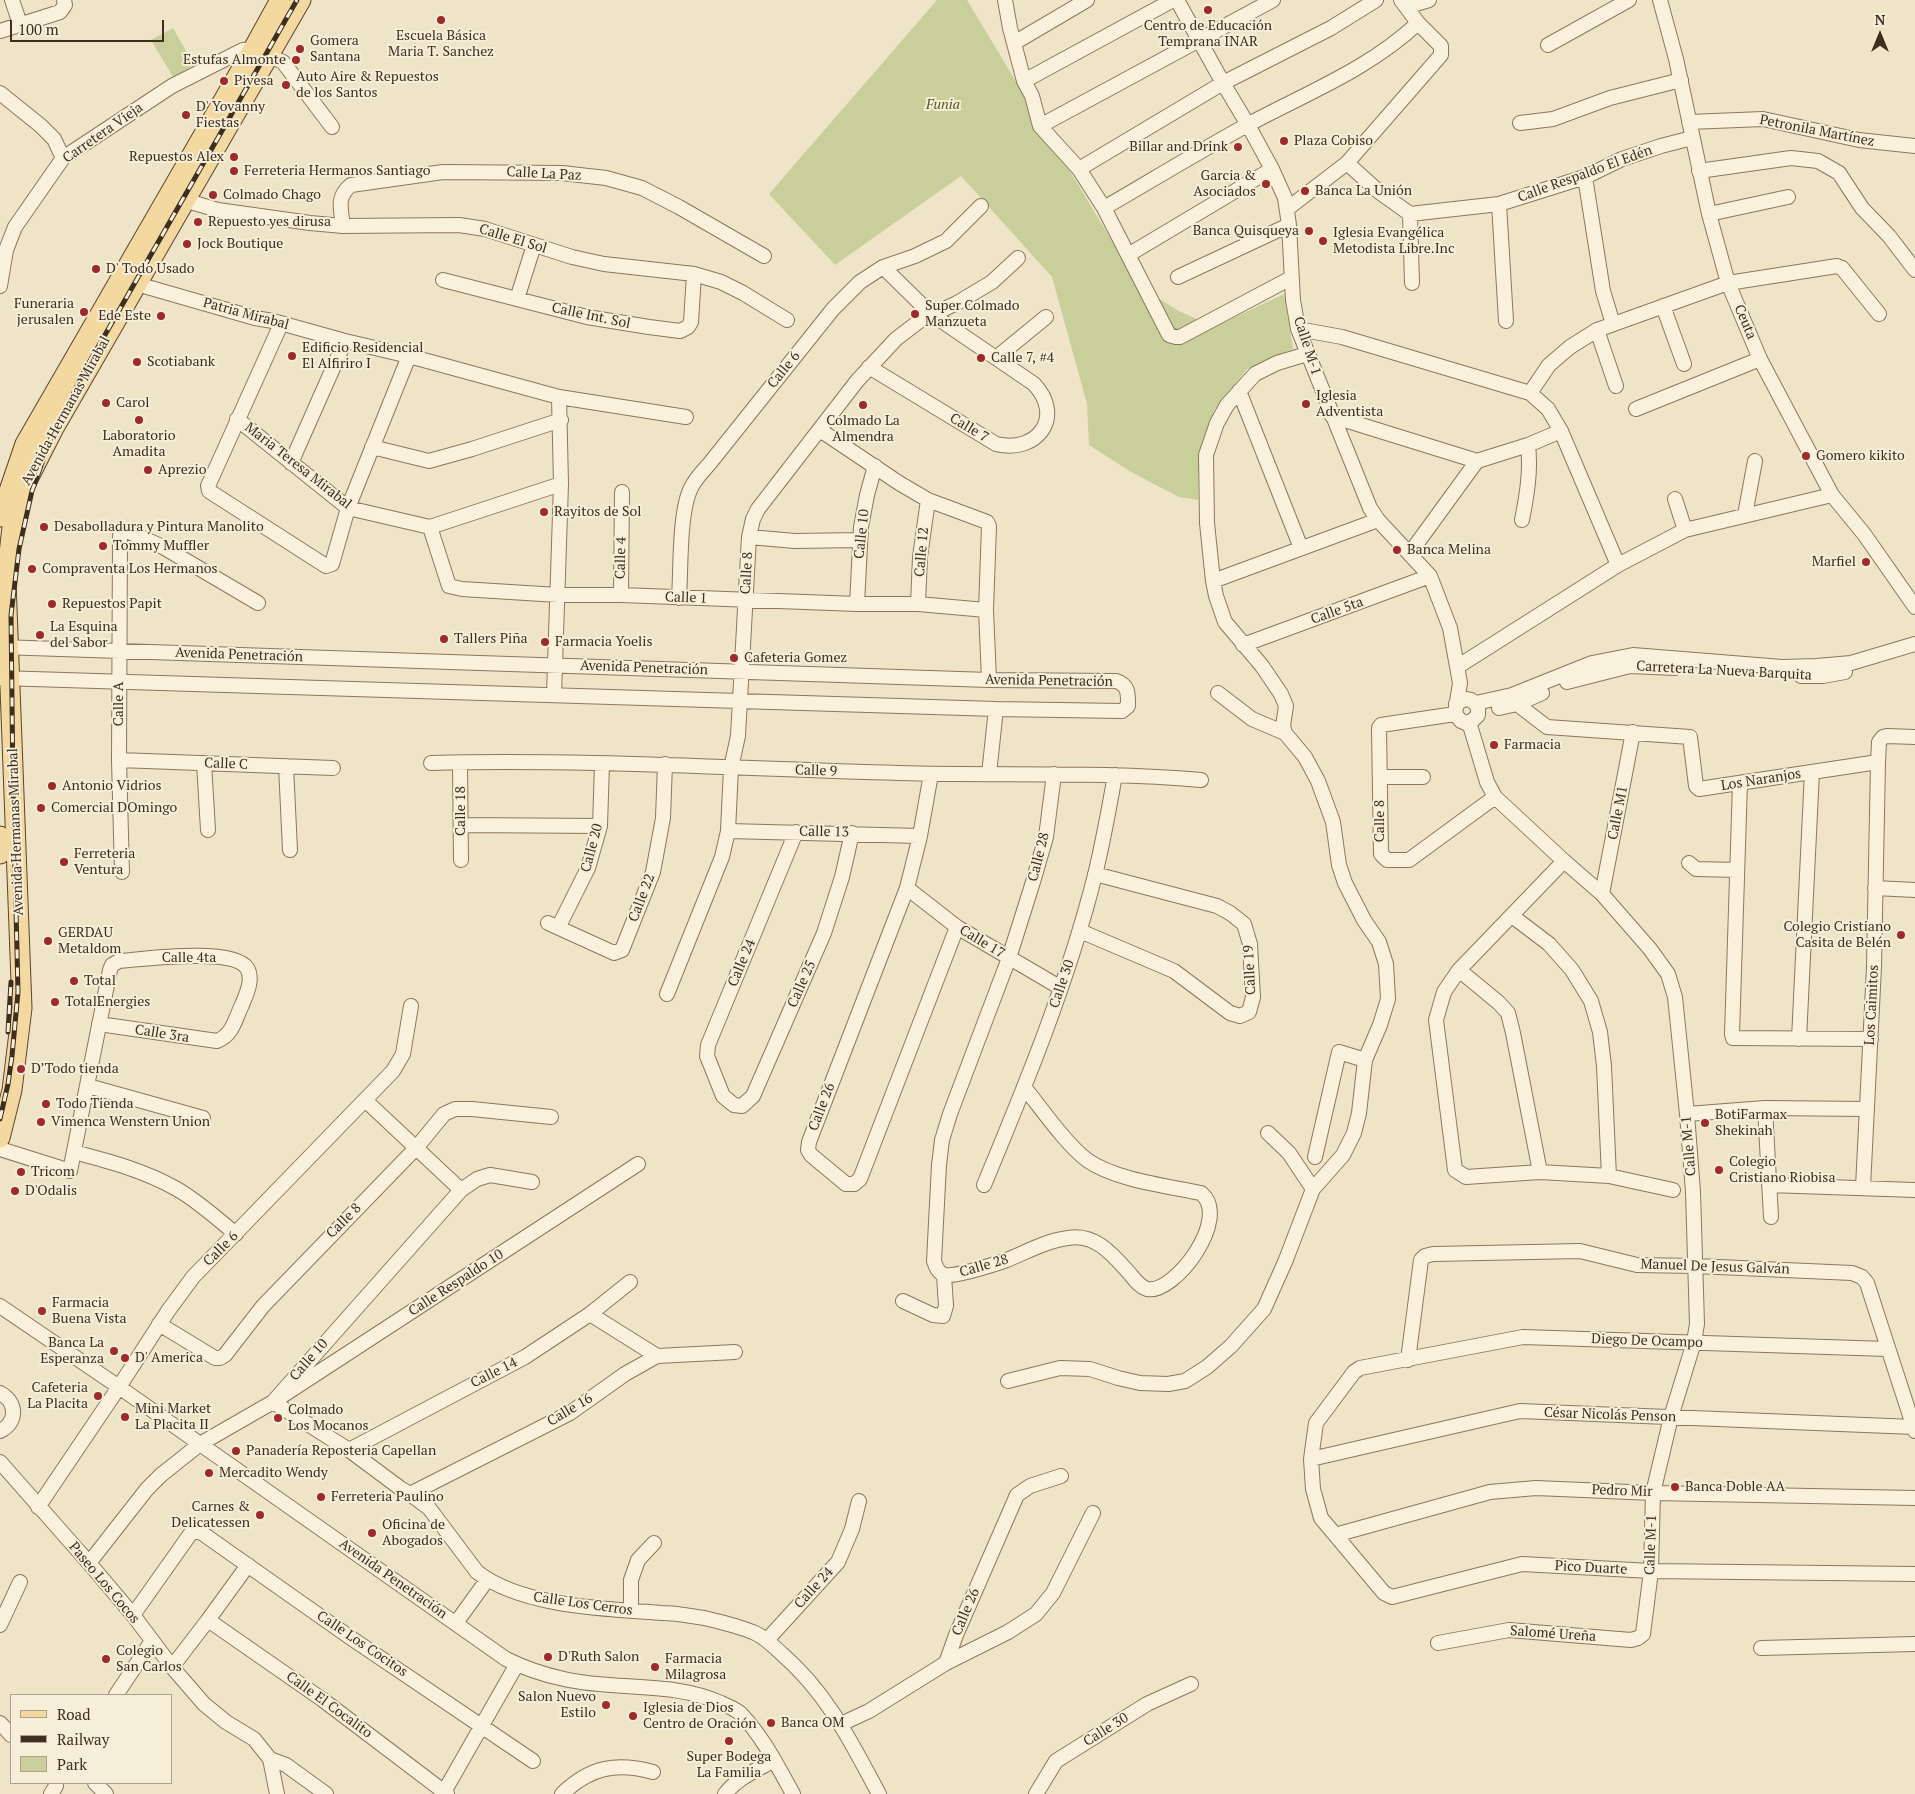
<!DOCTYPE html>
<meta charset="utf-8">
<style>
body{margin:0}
#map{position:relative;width:1915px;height:1794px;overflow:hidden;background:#f0e4c8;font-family:"PT Serif",serif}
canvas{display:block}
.legend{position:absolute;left:10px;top:1694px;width:162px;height:90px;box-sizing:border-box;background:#f7eed8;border:1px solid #ada18e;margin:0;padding:6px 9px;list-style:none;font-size:15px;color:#3d2e20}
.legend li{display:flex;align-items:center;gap:10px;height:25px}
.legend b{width:25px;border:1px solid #ada18e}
.north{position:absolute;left:1855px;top:10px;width:50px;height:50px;-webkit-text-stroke:4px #f7eed8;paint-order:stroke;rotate:0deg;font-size:14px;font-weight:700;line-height:20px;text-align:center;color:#3d2e20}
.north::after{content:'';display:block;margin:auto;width:18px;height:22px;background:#3d2e20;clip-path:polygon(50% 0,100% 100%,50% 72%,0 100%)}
.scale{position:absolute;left:10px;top:20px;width:154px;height:22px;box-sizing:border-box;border:2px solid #3d2e20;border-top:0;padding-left:6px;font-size:15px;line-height:18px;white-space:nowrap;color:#3d2e20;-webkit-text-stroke:4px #f7eed8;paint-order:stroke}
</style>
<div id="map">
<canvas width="1915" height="1794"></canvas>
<ul class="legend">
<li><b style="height:6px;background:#f3d9a0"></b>Road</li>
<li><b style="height:6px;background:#3d2e20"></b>Railway</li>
<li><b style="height:14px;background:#c9cf9b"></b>Park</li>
</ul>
<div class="north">N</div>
<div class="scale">100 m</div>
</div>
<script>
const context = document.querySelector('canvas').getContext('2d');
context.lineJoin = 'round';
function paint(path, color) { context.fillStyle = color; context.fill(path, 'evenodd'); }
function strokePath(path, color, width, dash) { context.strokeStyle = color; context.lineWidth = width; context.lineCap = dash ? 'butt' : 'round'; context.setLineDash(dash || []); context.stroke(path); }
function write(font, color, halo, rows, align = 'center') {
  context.font = font + ' "PT Serif",serif'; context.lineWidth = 4; context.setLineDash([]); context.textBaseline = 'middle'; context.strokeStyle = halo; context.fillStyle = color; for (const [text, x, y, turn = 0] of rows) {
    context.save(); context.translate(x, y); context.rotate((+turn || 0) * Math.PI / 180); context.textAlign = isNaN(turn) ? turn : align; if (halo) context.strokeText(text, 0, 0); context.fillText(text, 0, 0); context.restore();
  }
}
paint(new Path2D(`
 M937 0H967L1139 286 1177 310 1214 327 1284 294 1293 349 1247 369 1214 410 1198 474V500L1179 497 1131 472 1089 445 1087 404 1052 277 961 176 835 265 769 194Z
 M173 28 194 65 173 77 151 40Z`), '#c9cf9b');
const minor = new Path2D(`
 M12 0 20 24
 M1005 0 1010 28 1024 81 1032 96 1040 126 1079 169 1104 208 1169 335 1176 337H1180L1291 278
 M1177 0 1223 83 1248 125 1272 169 1285 198 1289 225 1293 300 1298 329 1370 508 1378 520 1430 576 1450 628 1460 683 1455 714 1461 721 1466 723 1472 721 1478 715V706L1471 700 1465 699 1456 704
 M1660 0 1676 59 1709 214 1728 283 1760 359 1832 495 1864 534 1915 607
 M1406 7 1429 0
 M0 31 60 12 65 5 64 0
 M1014 43 1087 0
 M1548 45 1629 0
 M1024 81 1173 0
 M0 93 41 126 54 139 63 158
 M1689 122 1763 119 1859 140 1915 146
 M1520 123 1553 119 1610 98 1681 80
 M1040 126 1273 0
 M1347 163 1378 191 1410 214 1499 204 1585 177 1622 159 1661 146 1692 138
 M1079 169 1223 83 1331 28 1376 0
 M1699 171 1791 158 1818 161 1839 173 1862 208 1889 236 1915 270
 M1585 177 1603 291 1613 324
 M177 198 218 210 310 223 343 226 459 225 485 229 572 257 604 264 694 274 721 282 743 293 787 320
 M1499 204 1506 321
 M1104 208C1152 180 1200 151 1249 124 1307 93 1369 69 1418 23
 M1287 209 1347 163 1441 55V46L1418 23 1401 0
 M1410 214 1412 283
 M1709 214 1788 197
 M343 226C341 209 336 197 351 185L443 172 562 173 606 178 642 188 679 207 764 256
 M1128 255 1272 169
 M1178 277 1289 225
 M443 280 587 317 649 327 680 331 688 327 691 322 694 274
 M137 284 255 318 273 321 345 341 409 356 559 397 686 417
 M0 286 6 250 15 227 63 158 172 86 243 50 253 49 283 62 332 127
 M517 299 534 245
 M1663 306 1684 364
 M281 324 208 486 209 491 326 566 332 564 348 508 409 356
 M1298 329 1342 337 1530 393 1548 409 1561 431 1618 565
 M1597 330 1616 386
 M996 358 1046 317
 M869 367 996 444C1037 454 1065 417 1034 384L930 313 883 267
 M1239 391 1301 548
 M1530 393 1549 365 1570 347 1597 330 1728 283 1837 266 1842 268 1879 314
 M1636 409 1760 359
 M1332 416 1477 461 1528 445 1561 431
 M237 419 348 508 430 527 561 484
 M820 430 899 483 928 500 987 522 989 526 986 610 989 680
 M372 447 429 461 472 449 561 420
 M291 463 345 341
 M1675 499 1685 530
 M1745 515 1755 461
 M1522 520C1527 494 1531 471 1528 445
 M430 527 449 586 462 589 558 595H621L857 604H918L986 610
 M749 537 795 541 860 540
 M1410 553 1477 461
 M1213 581 1378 520
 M621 595 622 492
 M679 598C681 570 679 511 691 488 695 479 703 471 710 463L833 309 860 282 883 267 915 256 946 241 981 206
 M857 604 861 527 867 495 875 466
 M918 604 920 557 928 500
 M1243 645 1430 576
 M0 647 989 680 1116 681C1129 685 1128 694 1128 706L1122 711 996 709 0 678
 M1457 667 1618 565 1685 530 1832 495
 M1801 676H1823L1845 672
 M1567 682 1630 666 1675 668
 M1218 693 1252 719 1285 733
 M554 695 561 484 559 397
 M1476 703 1512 695 1592 663 1633 655 1782 667 1817 666 1851 663 1915 644
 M1517 704 1547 727 1690 737 1696 786 1699 789 1878 762
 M1499 708 1517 704 1542 693
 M1455 714 1381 725 1379 728 1381 854 1387 860H1409L1495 797
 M119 760 333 768
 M204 763 208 830
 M431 763C587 759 743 769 899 773 1000 776 1101 771 1201 780
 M460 763 461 860
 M286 766 290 850
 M931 774 920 836 907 888 809 1142 808 1150 811 1155 846 1184H854L860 1179 957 927
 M989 774 996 709
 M1380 777H1423
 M1740 783 1732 1034 1733 1038 1871 1039
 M461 825 600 826
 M728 831 920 836
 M796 832 708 1045 707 1056 723 1096 734 1105 742 1106 753 1096 824 933 842 877 852 833
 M1564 861 1459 970 1444 992 1436 1020 1455 1170 1466 1177 1540 1172 1609 1176 1673 1190
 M1689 863 1696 869 1737 870
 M122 872 119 760 120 536 122 531H127L163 547 258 603
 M907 888 957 927 1061 988
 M1875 888 1915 890
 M1602 894 1633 732
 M1512 916 1549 944 1572 970 1591 1001 1600 1032 1604 1066 1609 1176
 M548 923 614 953 622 950 653 872 663 818 665 764
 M559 926 588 868 600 826 602 764
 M1080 931 1174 971 1230 1013 1240 1016 1249 1012 1253 997 1250 944 1244 924 1230 913 1217 906 1095 874
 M1459 970 1499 1003 1508 1013 1513 1033 1540 1172
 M667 994 722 857 728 831 731 768 738 736 749 537 753 519 758 509 857 381 896 339 930 313 942 310 957 303 992 282 1018 258
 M1799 1039 1812 772
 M88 1086 203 1118
 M1024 1087C1042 1109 1065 1143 1087 1160 1115 1180 1168 1186 1201 1193 1232 1218 1174 1295 1147 1289 1140 1287 1135 1280 1130 1274 1114 1256 1096 1233 1068 1238 1045 1241 1025 1253 1004 1261 993 1265 982 1268 971 1271 963 1273 953 1276 945 1275 938 1273 936 1267 934 1261L939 1165 942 1140 950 1114 1009 958 1033 882 1046 837 1054 774
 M365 1100 461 1190
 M1765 1108 1771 1217
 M1687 1114 1765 1108 1867 1109
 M1268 1133 1289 1153 1313 1189
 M0 1149 70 1171 110 970 112 965 119 961C144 959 233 947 247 968 254 979 246 995 242 1005 235 1019 233 1035 217 1041L99 1024
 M74 1152C108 1161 143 1170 175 1188 197 1200 216 1218 236 1234
 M1315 1157 1339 1052 1365 1060
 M638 1164 273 1402 349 1450 400 1488 410 1494 429 1508 477 1572C522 1607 607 1609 662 1613 676 1613 690 1616 704 1618 721 1622 739 1626 755 1633 766 1638 774 1647 782 1654 828 1694 851 1742 879 1794
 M984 1185C1026 1084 1068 982 1095 875 1103 842 1109 809 1115 775
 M1769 1185 1915 1190
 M1863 1187 1874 967 1878 762 1879 742 1883 737 1887 736 1915 737
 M903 1301 933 1315 943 1316 946 1306 944 1275
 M0 1306 119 1387 506 1659C524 1668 545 1675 564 1679 616 1691 672 1681 721 1703 727 1706 736 1709 741 1714 763 1737 778 1767 793 1794
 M590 1314 657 1356
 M159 1324 215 1358H220L225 1355 263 1306 417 1147 444 1114 455 1109H472L551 1117
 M1887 1349 1523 1337 1360 1368 1354 1372 1316 1423 1311 1459 1313 1489 1321 1518 1384 1593 1392 1597 1522 1564 1651 1571 1915 1574
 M1408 1360 1421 1260 1425 1256 1433 1254 1580 1251 1637 1265 1696 1266 1852 1273 1862 1277 1867 1283 1915 1431
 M1008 1381 1060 1368 1090 1369 1118 1378 1140 1383 1168 1384 1185 1381 1207 1367 1231 1346 1264 1309 1285 1262 1313 1189 1343 1155 1354 1133 1359 1113 1365 1060 1380 1025 1388 999 1386 964 1379 942 1364 920 1345 883 1339 865 1333 822 1318 781 1305 757 1285 733 1283 726 1286 706 1281 694 1262 666 1225 622 1216 596 1213 581 1207 523 1206 455 1217 423 1227 405 1255 374 1277 363 1307 354
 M0 1393C17 1402 18 1422 0 1431
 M349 1450 525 1357 590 1314 630 1282
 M1311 1459 1520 1411 1914 1427
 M0 1462 89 1563 133 1615 172 1667 204 1704 226 1722 254 1739 270 1759 286 1765 326 1794
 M410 1494 570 1413 625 1374 657 1356 735 1352
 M38 1507 119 1387 168 1311 193 1277 393 1071 403 1054 411 1006
 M1335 1535 1490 1492 1536 1488 1653 1493 1915 1498
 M89 1563 147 1489 161 1475 200 1444 273 1402 461 1190 477 1179 490 1175 532 1182
 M631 1611V1580L638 1560 654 1543
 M133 1615 191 1533 199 1531 351 1638 533 1761
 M208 1620 323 1700 447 1794
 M456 1623 487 1580
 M0 1625 20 1582
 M767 1640 838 1562 852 1529 859 1501
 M1438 1643 1509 1630 1631 1640 1638 1638 1643 1634 1651 1571 1653 1493 1671 1417 1694 1342 1697 1324 1693 1192 1687 1114 1675 997 1668 974 1650 949 1602 894 1564 861 1495 797 1487 782 1469 722
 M1761 1648 1915 1644
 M946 1663 1008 1632 1036 1614 1053 1593 1093 1513
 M172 1667 208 1620 248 1565
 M116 1695 152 1641
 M0 1723 11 1735
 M841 1724 869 1711 946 1663 956 1635 1017 1495 1030 1486 1061 1476
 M270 1759 277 1794
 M95 1783 106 1794
 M444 1792 517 1664
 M51 1794 56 1786
 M562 1794C590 1767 616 1762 653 1772
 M725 1794C737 1778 757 1770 774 1760
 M1036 1794 1056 1761 1147 1704 1191 1684`);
const major = new Path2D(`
 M0 517 25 444 253 49 280 0
 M0 836V854
 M0 1138 12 1090 22 1008 6 581 12 527 21 493 54 428 301 0`);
strokePath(minor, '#8d765c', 16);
strokePath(major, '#5b4430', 21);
strokePath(minor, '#faf1dc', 14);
strokePath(major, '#f3d9a0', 19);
const rail = new Path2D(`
 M8 1032 11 982
 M0 1119 8 1084 12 1056 18 992 13 788 11 615 19 549 32 491 51 438 86 368 297 0`);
strokePath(rail, '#3d2e20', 5);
strokePath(rail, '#f7eed8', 3, [9]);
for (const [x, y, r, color] of [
 [1208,10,5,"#9e2a2b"],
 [441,20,5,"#9e2a2b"],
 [300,49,5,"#9e2a2b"],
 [296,60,5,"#9e2a2b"],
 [224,81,5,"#9e2a2b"],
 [286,85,5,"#9e2a2b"],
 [186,115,5,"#9e2a2b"],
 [1284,141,5,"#9e2a2b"],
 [1238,147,5,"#9e2a2b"],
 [234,157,5,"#9e2a2b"],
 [234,171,5,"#9e2a2b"],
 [1266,184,5,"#9e2a2b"],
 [1305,191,5,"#9e2a2b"],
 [213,195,5,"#9e2a2b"],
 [198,222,5,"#9e2a2b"],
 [1309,231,5,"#9e2a2b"],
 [1323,241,5,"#9e2a2b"],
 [187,244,5,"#9e2a2b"],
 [96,269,5,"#9e2a2b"],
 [84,312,5,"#9e2a2b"],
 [915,314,5,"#9e2a2b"],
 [161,316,5,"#9e2a2b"],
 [292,356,5,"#9e2a2b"],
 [981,358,5,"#9e2a2b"],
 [137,362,5,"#9e2a2b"],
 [106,403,5,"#9e2a2b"],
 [1306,404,5,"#9e2a2b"],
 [863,405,5,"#9e2a2b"],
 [139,420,5,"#9e2a2b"],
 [1806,456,5,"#9e2a2b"],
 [148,470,5,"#9e2a2b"],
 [544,512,5,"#9e2a2b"],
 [44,527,5,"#9e2a2b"],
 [103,546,5,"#9e2a2b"],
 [1397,550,5,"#9e2a2b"],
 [1866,562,5,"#9e2a2b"],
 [32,569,5,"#9e2a2b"],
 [52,604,5,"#9e2a2b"],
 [40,635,5,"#9e2a2b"],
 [444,639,5,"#9e2a2b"],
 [545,642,5,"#9e2a2b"],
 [734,658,5,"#9e2a2b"],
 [1494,745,5,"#9e2a2b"],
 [52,786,5,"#9e2a2b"],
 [41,808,5,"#9e2a2b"],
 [64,862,5,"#9e2a2b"],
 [1901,935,5,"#9e2a2b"],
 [48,941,5,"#9e2a2b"],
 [74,981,5,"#9e2a2b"],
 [55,1002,5,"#9e2a2b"],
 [21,1069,5,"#9e2a2b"],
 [46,1104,5,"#9e2a2b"],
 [41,1122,5,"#9e2a2b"],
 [1705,1123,5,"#9e2a2b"],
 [1719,1170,5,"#9e2a2b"],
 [21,1172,5,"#9e2a2b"],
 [15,1191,5,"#9e2a2b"],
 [42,1311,5,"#9e2a2b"],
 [114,1351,5,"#9e2a2b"],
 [125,1358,5,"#9e2a2b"],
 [98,1396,5,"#9e2a2b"],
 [125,1417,5,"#9e2a2b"],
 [278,1418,5,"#9e2a2b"],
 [236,1451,5,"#9e2a2b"],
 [209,1473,5,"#9e2a2b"],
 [1675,1487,5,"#9e2a2b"],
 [321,1497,5,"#9e2a2b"],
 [260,1515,5,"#9e2a2b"],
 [372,1533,5,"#9e2a2b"],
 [548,1657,5,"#9e2a2b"],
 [106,1659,5,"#9e2a2b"],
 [655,1667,5,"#9e2a2b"],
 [606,1705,5,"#9e2a2b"],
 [633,1716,5,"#9e2a2b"],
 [771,1723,5,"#9e2a2b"],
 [729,1741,5,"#9e2a2b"]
]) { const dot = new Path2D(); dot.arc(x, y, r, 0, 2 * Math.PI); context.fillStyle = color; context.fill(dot); strokePath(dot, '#f7eed8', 2); }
write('14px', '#3d2e20', '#f7eed8', [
 ["Centro de Educación",1208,26,"center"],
 ["Temprana INAR",1208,42,"center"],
 ["Escuela Básica",441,36,"center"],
 ["Maria T. Sanchez",441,52,"center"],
 ["Gomera",310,41],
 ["Santana",310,57],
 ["Estufas Almonte",286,60,"right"],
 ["Auto Aire & Repuestos",296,77],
 ["de los Santos",296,93],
 ["Pivesa",234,81],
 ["D' Yovanny",196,107],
 ["Fiestas",196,123],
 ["Plaza Cobiso",1294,141],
 ["Billar and Drink",1228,147,"right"],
 ["Repuestos Alex",224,157,"right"],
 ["Ferreteria Hermanos Santiago",244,171],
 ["Garcia &",1256,176,"right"],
 ["Asociados",1256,192,"right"],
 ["Banca La Unión",1315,191],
 ["Colmado Chago",223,195],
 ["Repuesto yes dirusa",208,222],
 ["Banca Quisqueya",1299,231,"right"],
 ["Iglesia Evangélica",1333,233],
 ["Metodista Libre.Inc",1333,249],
 ["Jock Boutique",197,244],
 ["D' Todo Usado",106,269],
 ["Funeraria",74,304,"right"],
 ["jerusalen",74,320,"right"],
 ["Super Colmado",925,306],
 ["Manzueta",925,322],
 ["Ede Este",151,316,"right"],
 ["Edificio Residencial",302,348],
 ["El Alfiriro I",302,364],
 ["Calle 7, #4",991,358],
 ["Scotiabank",147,362],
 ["Iglesia",1316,396],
 ["Adventista",1316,412],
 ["Carol",116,403],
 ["Colmado La",863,421,"center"],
 ["Almendra",863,437,"center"],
 ["Laboratorio",139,436,"center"],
 ["Amadita",139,452,"center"],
 ["Gomero kikito",1816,456],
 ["Aprezio",158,470],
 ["Rayitos de Sol",554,512],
 ["Desabolladura y Pintura Manolito",54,527],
 ["Tommy Muffler",113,546],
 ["Banca Melina",1407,550],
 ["Marfiel",1856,562,"right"],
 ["Compraventa Los Hermanos",42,569],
 ["Repuestos Papit",62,604],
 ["La Esquina",50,627],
 ["del Sabor",50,643],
 ["Tallers Piña",454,639],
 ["Farmacia Yoelis",555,642],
 ["Cafeteria Gomez",744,658],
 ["Farmacia",1504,745],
 ["Antonio Vidrios",62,786],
 ["Comercial DOmingo",51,808],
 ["Ferreteria",74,854],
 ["Ventura",74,870],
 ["Colegio Cristiano",1891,927,"right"],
 ["Casita de Belén",1891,943,"right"],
 ["GERDAU",58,933],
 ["Metaldom",58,949],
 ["Total",84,981],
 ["TotalEnergies",65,1002],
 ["D’Todo tienda",31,1069],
 ["Todo Tienda",56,1104],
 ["BotiFarmax",1715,1115],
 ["Shekinah",1715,1131],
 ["Vimenca Wenstern Union",51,1122],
 ["Colegio",1729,1162],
 ["Cristiano Riobisa",1729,1178],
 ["Tricom",31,1172],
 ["D'Odalis",25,1191],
 ["Farmacia",52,1303],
 ["Buena Vista",52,1319],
 ["Banca La",104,1343,"right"],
 ["Esperanza",104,1359,"right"],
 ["D' America",135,1358],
 ["Cafeteria",88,1388,"right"],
 ["La Placita",88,1404,"right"],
 ["Mini Market",135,1409],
 ["La Placita II",135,1425],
 ["Colmado",288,1410],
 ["Los Mocanos",288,1426],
 ["Panadería Reposteria Capellan",246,1451],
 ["Mercadito Wendy",219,1473],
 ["Banca Doble AA",1685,1487],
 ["Ferreteria Paulino",331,1497],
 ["Carnes &",250,1507,"right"],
 ["Delicatessen",250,1523,"right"],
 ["Oficina de",382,1525],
 ["Abogados",382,1541],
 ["Colegio",116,1651],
 ["San Carlos",116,1667],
 ["D'Ruth Salon",558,1657],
 ["Farmacia",665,1659],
 ["Milagrosa",665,1675],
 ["Salon Nuevo",596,1697,"right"],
 ["Estilo",596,1713,"right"],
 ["Iglesia de Dios",643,1708],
 ["Centro de Oración",643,1724],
 ["Banca OM",781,1723],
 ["Super Bodega",729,1757,"center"],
 ["La Familia",729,1773,"center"]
], 'left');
write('italic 14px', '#4d5a26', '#f7eed8', [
 ["Funia",943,105]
]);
write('14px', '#3d2e20', '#f7eed8', [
 ["Petronila Martínez",1817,131,11],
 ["Carretera Vieja",103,133,-35],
 ["Calle La Paz",544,174,3],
 ["Calle Respaldo El Edén",1585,174,-20],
 ["Calle El Sol",513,239,17],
 ["Patria Mirabal",246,314,15],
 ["Calle Int. Sol",591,316,12],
 ["Ceuta",1745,322,67],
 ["Calle M-1",1307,346,72],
 ["Calle 6",784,370,-51],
 ["Avenida Hermanas Mirabal",66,411,-61],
 ["Calle 7",969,428,31],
 ["Maria Teresa Mirabal",298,466,38],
 ["Calle 10",862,534,-84],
 ["Calle 12",922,552,-85],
 ["Calle 4",621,558,-89],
 ["Calle 8",747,573,-87],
 ["Calle 1",686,598,2],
 ["Calle 5ta",1337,611,-20],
 ["Avenida Penetración",239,655,2],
 ["Avenida Penetración",644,668,2],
 ["Carretera La Nueva Barquita",1724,671,3],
 ["Avenida Penetración",1049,681,1],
 ["Calle A",119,704,-90],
 ["Calle C",226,764,2],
 ["Calle 9",816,771,2],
 ["Los Naranjos",1761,780,-9],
 ["Calle 18",461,811,-90],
 ["Calle M1",1618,813,-79],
 ["Calle 8",1380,821,-90],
 ["Avenida Hermanas Mirabal",16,832,-92],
 ["Calle 13",824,832,1],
 ["Calle 20",592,848,-75],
 ["Calle 28",1039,857,-76],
 ["Calle 22",642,898,-69],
 ["Calle 17",982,942,31],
 ["Calle 4ta",189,958],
 ["Calle 24",742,963,-67],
 ["Calle 19",1250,970,-93],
 ["Calle 25",802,984,-66],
 ["Calle 30",1062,984,-71],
 ["Los Caimitos",1872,1005,-87],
 ["Calle 3ra",162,1034,9],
 ["Calle 26",822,1107,-69],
 ["Calle M-1",1689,1146,-95],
 ["Calle 8",344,1221,-45],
 ["Calle 6",221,1249,-45],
 ["Calle 28",984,1266,-16],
 ["Manuel De Jesus Galván",1715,1267,2],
 ["Calle Respaldo 10",456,1283,-33],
 ["Diego De Ocampo",1647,1341,2],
 ["Calle 10",309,1360,-49],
 ["Calle 14",494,1373,-27],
 ["Calle 16",570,1410,-31],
 ["César Nicolás Penson",1610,1415,2],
 ["Pedro Mir",1622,1491,2],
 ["Calle M-1",1651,1545,-88],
 ["Pico Duarte",1591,1568,3],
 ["Avenida Penetración",393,1579,35],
 ["Paseo Los Cocos",104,1583,50],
 ["Calle 24",814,1588,-48],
 ["Calle Los Cerros",583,1604,8],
 ["Calle 26",966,1612,-67],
 ["Salomé Ureña",1553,1634,4],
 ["Calle Los Cocitos",362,1644,34],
 ["Calle El Cocalito",329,1705,36],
 ["Calle 30",1106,1730,-32]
]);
</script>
